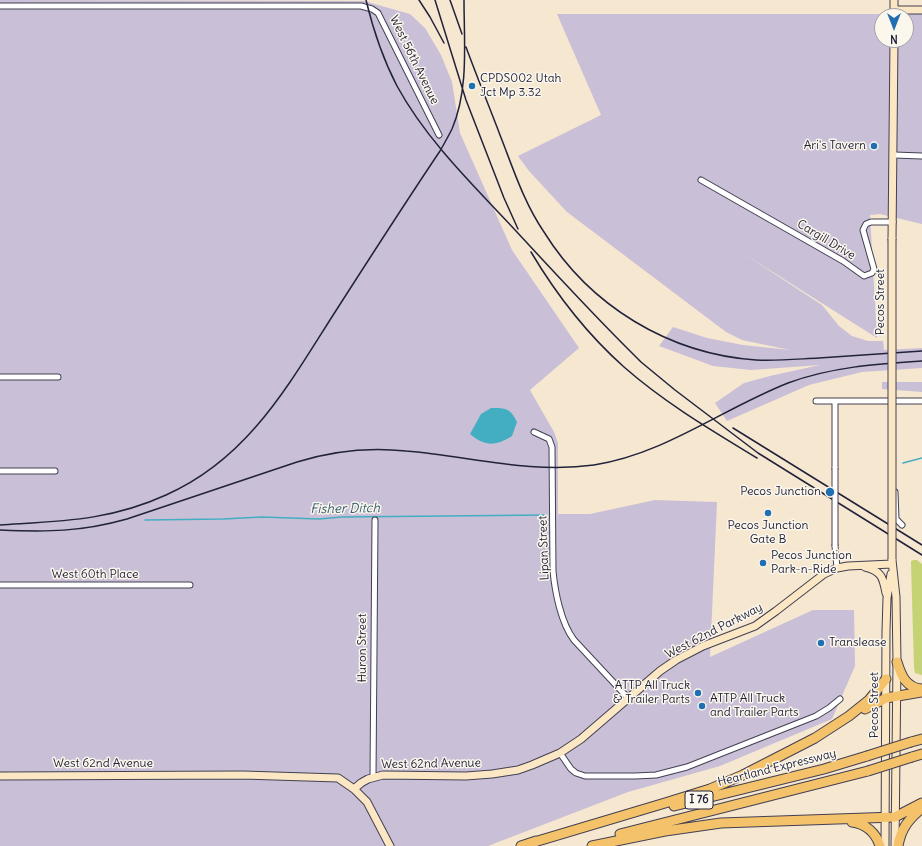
<!DOCTYPE html>
<style>
body{margin:0}
#map{position:relative;width:922px;height:846px;overflow:hidden;background:#f6e7d1;font-family:Delius,sans-serif}
canvas{display:block}
.north{position:absolute;left:874px;top:8px;width:40px;height:40px;box-sizing:border-box;background:#fbf7ec;border:1px solid #a4a2a5;border-radius:50%;rotate:180deg;font-size:11px;font-weight:700;line-height:16px;text-align:center;color:#22223b}
.north::after{content:'';display:block;margin:auto;width:14px;height:18px;background:#1f6fb2;clip-path:polygon(50% 0,100% 100%,50% 72%,0 100%)}
</style>
<div id="map">
<canvas width="922" height="846"></canvas>
<div class="north">N</div>
</div>
<script>
const context = document.querySelector('canvas').getContext('2d');
context.lineJoin = 'round';
function paint(path, color) { context.fillStyle = color; context.fill(path, 'evenodd'); }
function strokePath(path, color, width, dash) { context.strokeStyle = color; context.lineWidth = width; context.lineCap = dash ? 'butt' : 'round'; context.setLineDash(dash || []); context.stroke(path); }
function write(font, color, halo, rows, align = 'center') {
  context.font = font + ' Delius,sans-serif'; context.lineWidth = 3; context.setLineDash([]); context.textBaseline = 'middle'; context.strokeStyle = halo; context.fillStyle = color; for (const [text, x, y, turn = 0] of rows) {
    context.save(); context.translate(x, y); context.rotate((+turn || 0) * Math.PI / 180); context.textAlign = isNaN(turn) ? turn : align; if (halo) context.strokeText(text, 0, 0); context.fillText(text, 0, 0); context.restore();
  }
}
paint(new Path2D(`
 M0 0 364 1 410 14 425 28 441 55 452 82 460 133 512 250 579 348 530 390 554 432 558 443V514H590L655 500 717 502 710 657 813 610H854L855 666 832 719 720 766 628 792 488 846H0Z
 M557 14H922V224L880 214 870 215 877 338 741 252 822 305 839 326 852 336 868 341H883L884 350 922 348V368L862 372 809 385 727 421 715 403 744 383 770 376 820 365 751 370 713 366 659 346 673 327 707 338 743 345 790 350 742 340 726 332 567 212 529 171 518 156 601 115ZM882 16H906V40H882Z
 M882 382H922V392L882 389Z`), '#c9bfd7');
paint(new Path2D(`
 M914 560H917L922 564V675L915 673 914 668 911 564V561Z`), '#c6d375');
paint(new Path2D(`
 M491 408C506 408 510 408 517 422L512 436C496 446 485 447 470 434L481 414Z`), '#43aec2');
strokePath(new Path2D(`
 M903 463 922 458
 M145 520 223 519 262 517 319 519 342 517 546 515`), '#43aec2', 1.5);
const street = new Path2D(`
 M0 6H361L372 9 378 13 439 135
 M894 155 922 156
 M701 180 843 261 864 276 872 273 874 269 863 230 866 224 871 222H893
 M0 377H58
 M816 401H922
 M534 432 549 439 552 447 553 571C555 592 561 623 574 640L628 698
 M835 468V401
 M0 471H55
 M895 492 896 519 902 525
 M835 546 837 568
 M0 585H190
 M560 753 571 769 576 773 585 776H635L656 775 687 767 816 716 829 708 840 699
 M373 777 375 520`);
const secondary = new Path2D(`
 M894 0V16
 M894 10H922
 M892 239 894 40
 M892 560 896 597 897 662 895 846
 M865 567C882 571 883 578 886 593
 M0 776 243 775 338 778 354 789 367 802 390 846
 M354 789 361 783 368 779 383 775 466 776 492 774 518 770 532 765 560 753 581 739 660 671 676 660 703 646 755 626 776 611 824 574 837 568 848 566 892 564
 M885 846 886 631 887 598 891 574`);
const highway = new Path2D(`
 M897 662C901 675 906 688 922 689
 M865 709 886 698 922 692
 M911 742 922 739
 M912 757 922 754
 M674 806 824 769 867 756
 M852 822C866 824 876 833 880 846
 M620 834 868 771
 M531 843 665 803 710 789 743 775 815 738 849 716 869 700 886 679
 M521 846 536 841
 M592 846 665 831 721 823 895 817 922 803
 M898 846C901 828 909 819 922 808`);
strokePath(street, '#424052', 7);
strokePath(secondary, '#424052', 9);
strokePath(highway, '#424052', 11);
strokePath(street, '#fff', 5);
strokePath(secondary, '#fbe7c3', 7);
strokePath(highway, '#f4c26a', 9);
strokePath(new Path2D(`
 M366 0C373 29 383 59 397 86 427 141 474 186 516 231 552 270 588 309 625 346L641 362 675 390 758 453 922 555
 M419 0 430 17 444 43
 M435 0 466 100 504 198 518 229
 M450 0 462 34
 M466 47C477 77 489 106 500 135 513 168 524 203 544 232 590 306 669 354 756 360 777 361 798 359 819 358 853 356 888 353 922 351
 M531 252C556 294 587 334 624 367 665 403 711 430 757 458
 M733 428 922 545
 M0 525C61 521 109 521 166 495 250 458 290 382 337 309 371 256 405 203 440 151 444 144 448 137 452 129 469 89 464 43 464 0
 M0 530C47 532 81 532 127 519L297 462C332 451 369 447 406 451 469 456 530 474 594 465 665 454 722 409 788 383 831 367 876 364 922 361`), '#22223b', 1.5);
const streetBridge = new Path2D(`
 M835 546V468`);
const secondaryBridge = new Path2D(`
 M892 239V559`);
const highwayBridge = new Path2D(`
 M867 756 911 742
 M868 771 912 757`);
strokePath(streetBridge, '#424052', 7, []);
strokePath(secondaryBridge, '#424052', 9, []);
strokePath(highwayBridge, '#424052', 11, []);
strokePath(streetBridge, '#fff', 5);
strokePath(secondaryBridge, '#fbe7c3', 7);
strokePath(highwayBridge, '#f4c26a', 9);
for (const [x, y, r, color] of [
 [472,86,4,"#1f6fb2"],
 [874,146,4,"#1f6fb2"],
 [830,492,5,"#1f6fb2"],
 [768,513,4,"#1f6fb2"],
 [763,563,4,"#1f6fb2"],
 [821,643,4,"#1f6fb2"],
 [698,693,4,"#1f6fb2"],
 [702,706,4,"#1f6fb2"]
]) { const dot = new Path2D(); dot.arc(x, y, r, 0, 2 * Math.PI); context.fillStyle = color; context.fill(dot); strokePath(dot, '#fbf7ec', 1.5); }
for (const [x, y, w] of [
 [699,800,28]
]) { const box = new Path2D(); box.roundRect(x - w / 2, y - 9, w, 18, 3); context.fillStyle = '#fbf7ec'; context.fill(box); strokePath(box, '#22223b', 1); }
write('bold 11px', '#22223b', null, [
 ["I 76",699,800]
]);
write('12px', '#22223b', '#fbf7ec', [
 ["West 56th Avenue",414,60,64],
 ["Cargill Drive",826,240,31],
 ["Pecos Street",881,302,-90],
 ["Lipan Street",544,548,-92],
 ["West 60th Place",95,575],
 ["West 62nd Parkway",714,631,-27],
 ["Huron Street",363,648,-90],
 ["Pecos Street",875,705,-90],
 ["West 62nd Avenue",103,764],
 ["West 62nd Avenue",431,764,-1],
 ["Heartland Expressway",777,768,-14]
]);
write('12px', '#22223b', '#fbf7ec', [
 ["CPDS002 Utah",480,79],
 ["Jct Mp 3.32",480,93],
 ["Ari's Tavern",866,146,"right"],
 ["Pecos Junction",821,492,"right"],
 ["Pecos Junction",768,526,"center"],
 ["Gate B",768,540,"center"],
 ["Pecos Junction",771,556],
 ["Park-n-Ride",771,570],
 ["Translease",829,643],
 ["ATTP All Truck",690,686,"right"],
 ["& Trailer Parts",690,700,"right"],
 ["ATTP All Truck",710,699],
 ["and Trailer Parts",710,713]
], 'left');
write('italic 13px', '#2f5a71', '#fbf7ec', [
 ["Fisher Ditch",345,509,-1]
]);
</script>
